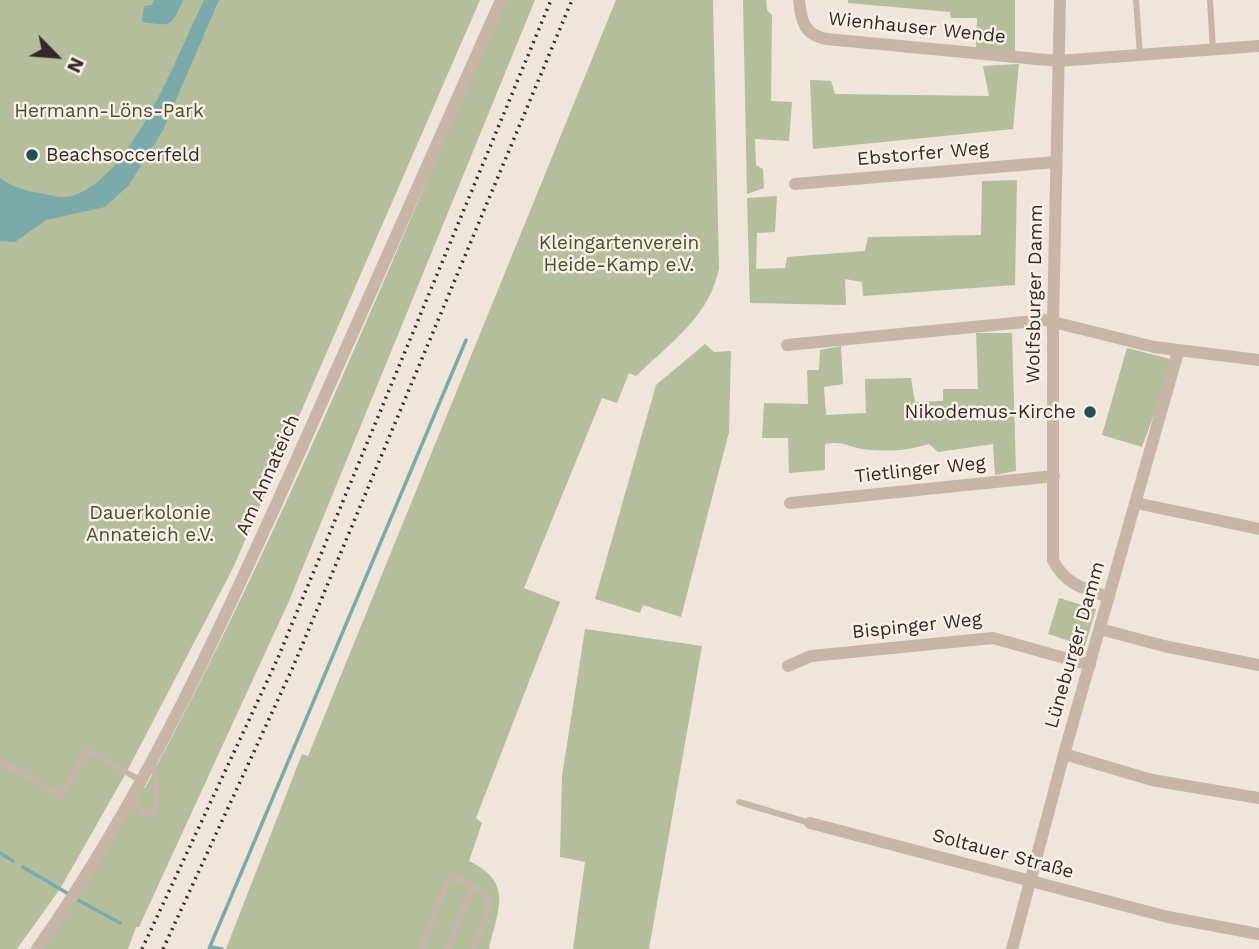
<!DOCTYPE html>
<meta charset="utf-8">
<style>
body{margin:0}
#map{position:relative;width:1259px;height:949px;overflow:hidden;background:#f0e5db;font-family:"Work Sans",sans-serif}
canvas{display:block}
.north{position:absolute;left:21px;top:21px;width:70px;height:70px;-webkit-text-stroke:5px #f8efe7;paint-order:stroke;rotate:115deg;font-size:19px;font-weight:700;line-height:28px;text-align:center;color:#342b28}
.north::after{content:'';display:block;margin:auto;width:24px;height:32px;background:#342b28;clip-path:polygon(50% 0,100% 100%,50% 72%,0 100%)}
</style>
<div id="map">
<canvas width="1259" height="949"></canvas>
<div class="north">N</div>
</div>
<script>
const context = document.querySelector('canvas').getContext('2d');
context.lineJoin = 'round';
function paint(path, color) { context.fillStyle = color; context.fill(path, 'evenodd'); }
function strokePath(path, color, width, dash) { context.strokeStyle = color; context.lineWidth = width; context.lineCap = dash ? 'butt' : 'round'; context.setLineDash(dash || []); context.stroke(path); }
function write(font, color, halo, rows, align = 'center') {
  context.font = font + ' "Work Sans",sans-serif'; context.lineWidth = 5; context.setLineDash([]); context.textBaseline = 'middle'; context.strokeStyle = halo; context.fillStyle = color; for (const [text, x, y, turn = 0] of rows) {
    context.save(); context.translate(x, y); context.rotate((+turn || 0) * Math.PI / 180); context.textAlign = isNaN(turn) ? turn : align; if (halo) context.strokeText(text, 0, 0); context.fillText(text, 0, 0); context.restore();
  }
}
paint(new Path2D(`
 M0 0H480L233 568 126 773 60 889 17 949H0Z
 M505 0H535L289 601 139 927H136L128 949H32L137 784 145 788C281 536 390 263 505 0Z
 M616 0H713L719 268C710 316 670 343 636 376L629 373 617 403 602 398 524 588 560 602 476 818 482 823 469 861C514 883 498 909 489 949H226L302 754 308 756Z
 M743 0H766L767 10 772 15 771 101 792 102 789 141 755 139 756 165 763 169 764 188 747 194Z
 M848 0H1015V52L976 48 977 18H951L950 12 848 3Z
 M1019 64 1013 129 813 149 810 80 831 81 835 94 989 96 983 66Z
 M1017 180 1015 285 863 296 862 282 845 279 846 305 750 303 747 198 777 196 775 232 757 233 756 269 785 268 787 257 865 251 868 237 981 235 982 181Z
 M976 333H1012L1016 471 995 475 993 444 938 452 929 444C906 451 886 452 862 449 845 446 844 441 825 444V470L789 473 788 438H762L764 403 808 404 807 370H819L820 350 841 346 843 384 824 387 826 415 866 413 865 379 911 378 915 402 943 401V389H978Z
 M705 344 714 352 731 351 729 432 681 617 643 605 640 613 595 599 656 385Z
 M1127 348 1174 360 1142 447 1102 435Z
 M1059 598 1096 609 1085 646 1048 634Z
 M585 629 702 646 649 949H573L585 862 560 857 562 776Z`), '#b4bd9c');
paint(new Path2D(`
 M154 0H183C171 28 171 26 142 22L144 6 152 5Z
 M204 0H219L163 130 129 185 105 207 46 220 15 242 0 241V178C13 187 23 190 39 193 47 194 58 198 66 197 128 189 179 51 204 0Z`), '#7caaaa');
strokePath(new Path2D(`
 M0 853 13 861
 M23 867 67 893
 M76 899 120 923
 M210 947 222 949
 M209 949 466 340`), '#7caaaa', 3.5);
strokePath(new Path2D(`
 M1136 0 1140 55
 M1210 0 1213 50
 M0 761 61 796 87 750 140 780
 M132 799 145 814 153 813 157 801 154 761
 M739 802 810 823
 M424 949 421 948 450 876 473 885 487 897 489 908 473 949
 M447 949 473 885`), '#c7b5a8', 6);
strokePath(new Path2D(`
 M799 0C801 21 804 35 827 39L1058 61 1259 46
 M1060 0 1053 322V560C1065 585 1085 589 1109 597
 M795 184 1055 162
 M787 345 1045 320 1154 347 1259 360
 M790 503 1054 476
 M1136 503 1259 529
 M1100 629 1164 646 1259 665
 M788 666 811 656 993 638 1090 665
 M1064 754 1152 780 1259 798
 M810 823 1168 917 1259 934
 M37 949C146 794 225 619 302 447 368 298 435 149 501 0
 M1012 949 1064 754 1178 352`), '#c7b5a8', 12);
strokePath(new Path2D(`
 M142 949 277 660 551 0
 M163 949 293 667 572 0`), '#342b28', 3.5, [2, 5]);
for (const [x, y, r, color] of [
 [32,155,7,"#215152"],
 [1090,412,7,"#215152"]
]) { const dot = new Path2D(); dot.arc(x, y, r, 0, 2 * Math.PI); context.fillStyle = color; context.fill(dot); strokePath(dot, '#f8efe7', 2.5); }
write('19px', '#342b28', '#f8efe7', [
 ["Wienhauser Wende",917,28,6],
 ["Ebstorfer Weg",923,154,-5],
 ["Wolfsburger Damm",1035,294,-89],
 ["Tietlinger Weg",920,470,-6],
 ["Am Annateich",268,475,-66],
 ["Bispinger Weg",917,626,-6],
 ["Lüneburger Damm",1075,645,-74],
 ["Soltauer Straße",1003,854,15]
]);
write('19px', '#45502d', '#f8efe7', [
 ["Hermann-Löns-Park",109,111],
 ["Kleingartenverein",619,243],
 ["Heide-Kamp e.V.",619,265],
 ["Dauerkolonie",150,513],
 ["Annateich e.V.",150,535]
]);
write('19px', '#342b28', '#f8efe7', [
 ["Beachsoccerfeld",46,155],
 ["Nikodemus-Kirche",1076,412,"right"]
], 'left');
</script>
